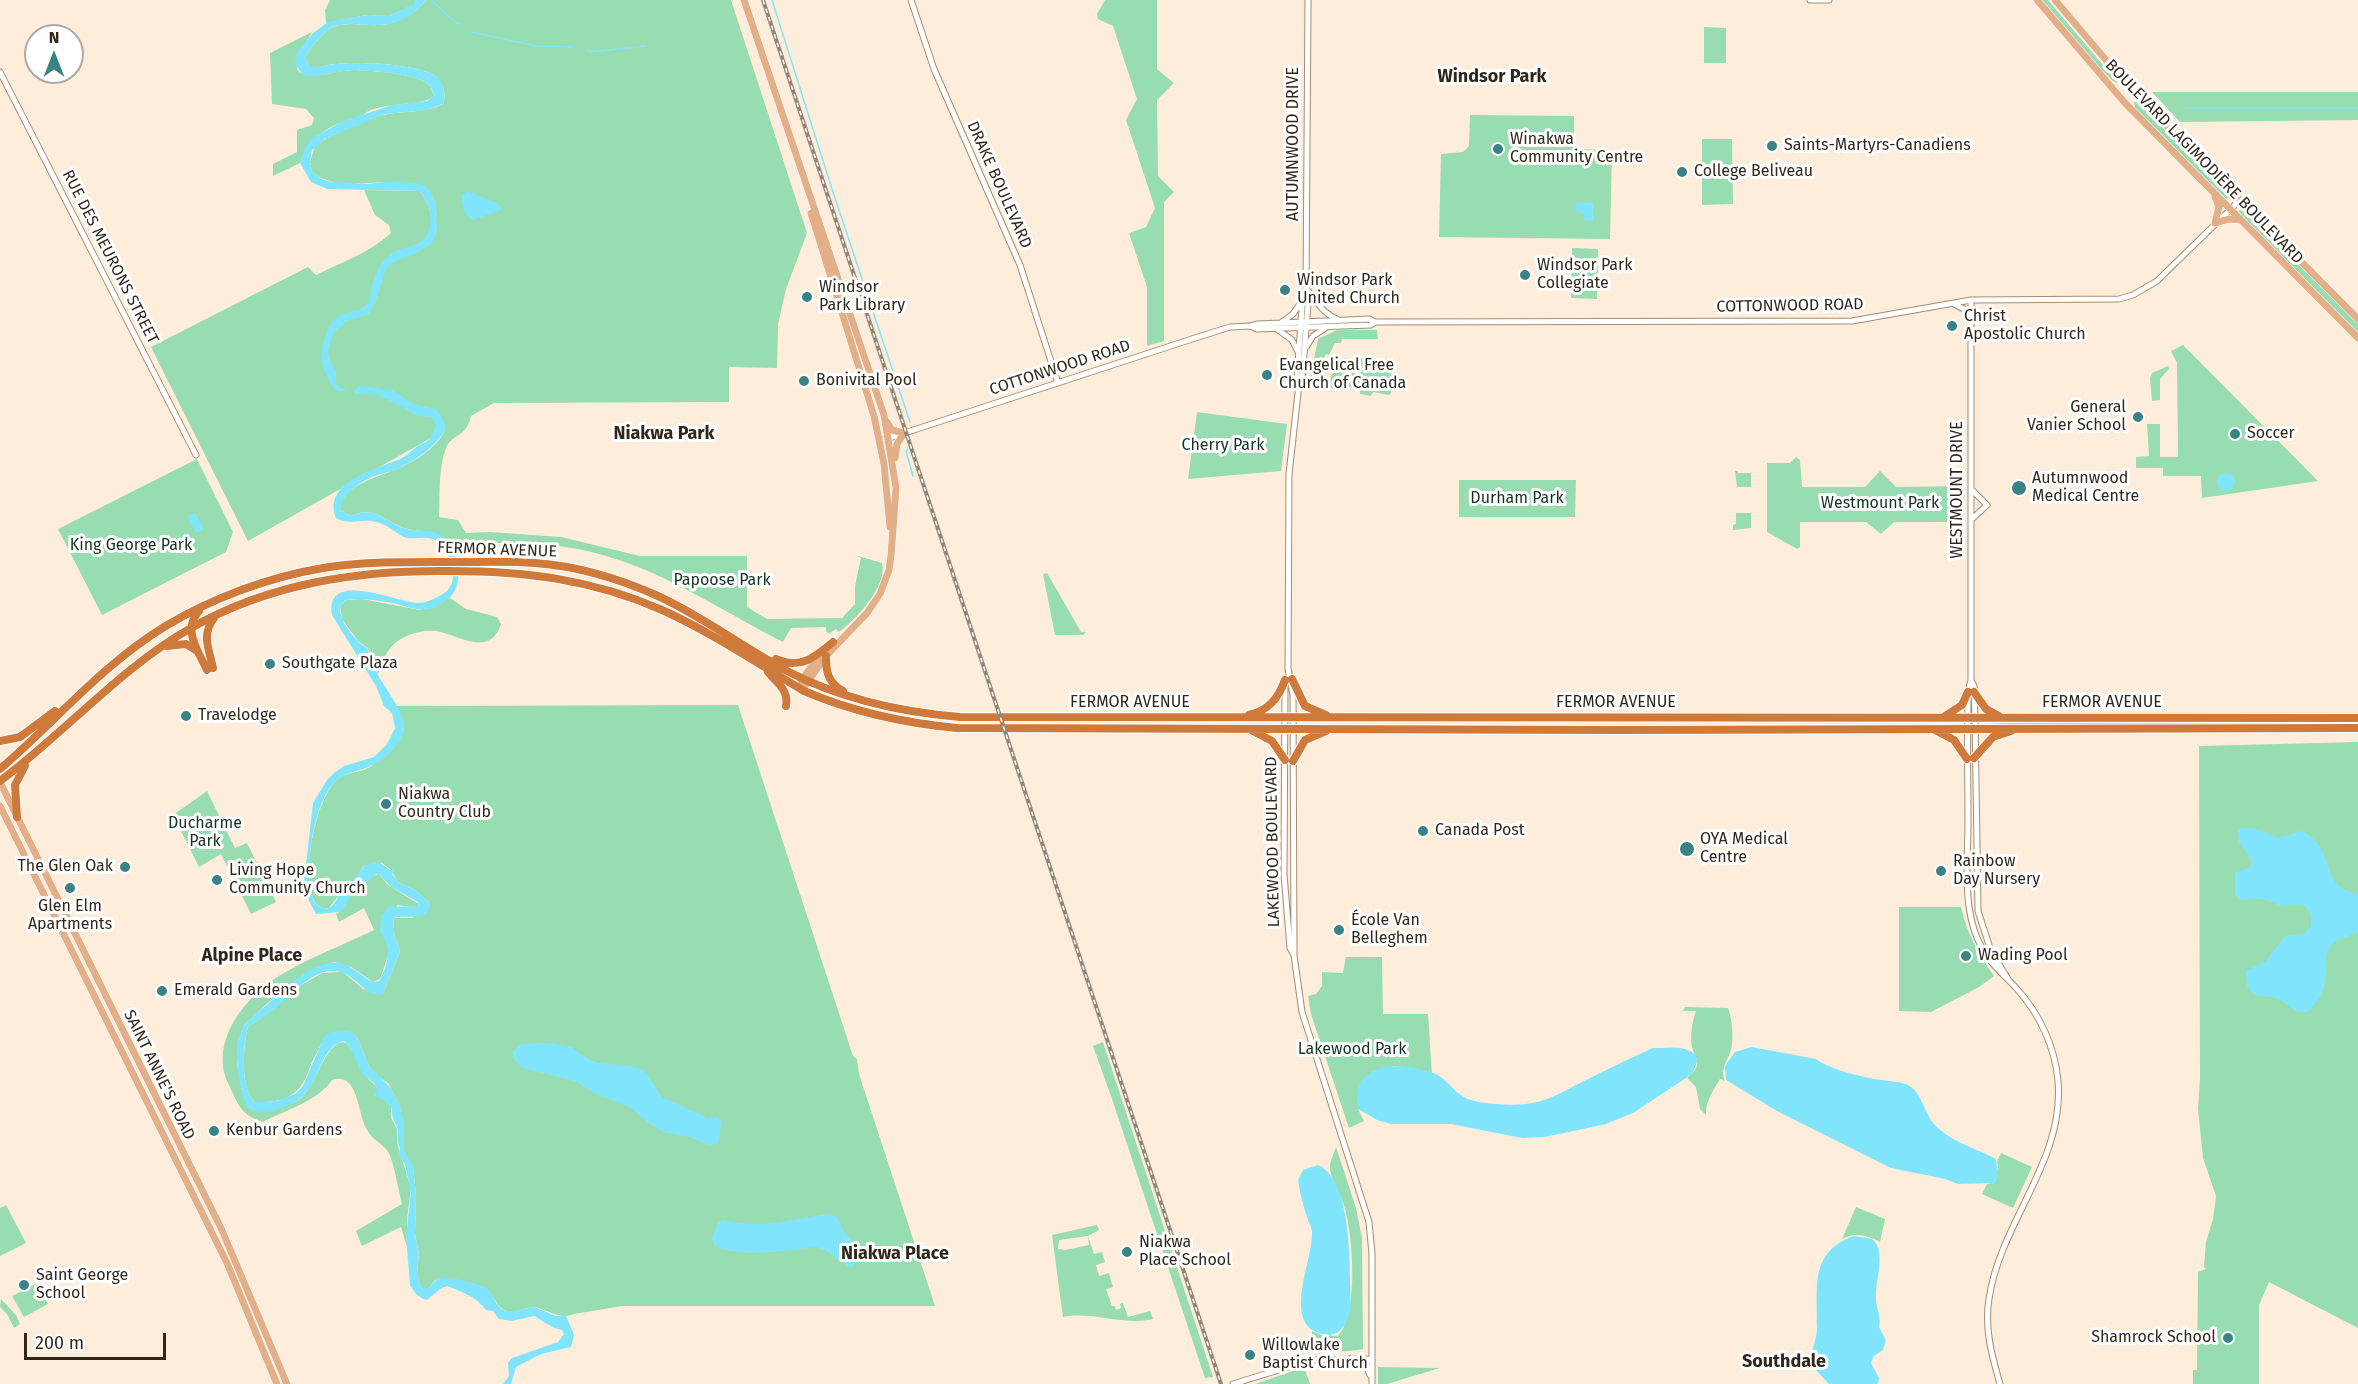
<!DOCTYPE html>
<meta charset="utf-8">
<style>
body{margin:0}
#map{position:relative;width:2358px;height:1384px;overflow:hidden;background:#feeddb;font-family:"Fira Sans",sans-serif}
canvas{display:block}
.north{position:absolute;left:24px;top:24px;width:60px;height:60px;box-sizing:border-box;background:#fff;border:2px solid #aca8a3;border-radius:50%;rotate:0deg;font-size:16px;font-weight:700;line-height:24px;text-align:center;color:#30261a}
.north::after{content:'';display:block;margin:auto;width:21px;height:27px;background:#3a8384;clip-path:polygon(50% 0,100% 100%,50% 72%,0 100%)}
.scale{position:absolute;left:24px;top:1333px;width:142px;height:27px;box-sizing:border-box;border:3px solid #30261a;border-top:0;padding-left:8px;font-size:18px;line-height:21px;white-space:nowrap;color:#30261a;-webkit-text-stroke:4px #fff;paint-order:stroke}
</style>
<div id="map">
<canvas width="2358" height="1384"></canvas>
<div class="north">N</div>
<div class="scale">200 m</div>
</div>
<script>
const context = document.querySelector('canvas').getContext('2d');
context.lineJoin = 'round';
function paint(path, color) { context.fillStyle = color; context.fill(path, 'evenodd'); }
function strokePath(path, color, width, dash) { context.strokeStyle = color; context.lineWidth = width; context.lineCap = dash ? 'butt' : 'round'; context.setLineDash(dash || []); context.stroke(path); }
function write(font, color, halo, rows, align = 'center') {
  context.font = font + ' "Fira Sans",sans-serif'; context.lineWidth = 6; context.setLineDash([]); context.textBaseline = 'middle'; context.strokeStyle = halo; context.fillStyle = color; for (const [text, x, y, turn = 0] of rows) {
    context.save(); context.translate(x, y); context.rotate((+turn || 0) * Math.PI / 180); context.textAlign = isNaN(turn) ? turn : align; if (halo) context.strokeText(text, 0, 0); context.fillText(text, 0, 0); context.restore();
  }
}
paint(new Path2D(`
 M330 0H416L415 4 389 16 367 15 326 23 325 10Z
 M427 0H731L807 233 786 289 778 324 777 368 729 367V402L494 403 471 416C466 439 452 433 446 448 438 469 440 495 439 517L458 520 466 533 490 532 561 537 640 556H747V607L767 619 842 618 855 604V586L861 558 855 555 882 563C888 585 856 620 839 632L836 629 829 634 826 631V627L791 628 783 642C718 609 659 567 587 551 547 541 504 546 463 540L458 544 450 545C437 529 425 533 408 529 387 524 375 504 351 516L340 510C342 485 376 478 394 470 413 463 437 448 445 430L248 541 151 347 308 267 316 275C342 262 369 253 391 233L389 225 375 215 364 190 419 191C427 199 432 211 431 223L436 219C443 152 341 204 312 171L310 162 315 146C333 133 365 118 388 114 406 111 426 113 443 104 447 95 443 81 434 75 415 64 358 61 336 64 327 64 318 69 309 67L305 58C310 49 323 32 333 27 348 21 364 26 379 25 399 24 415 13 427 0Z
 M1105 0H1157V69L1174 83 1157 100 1158 176 1174 192 1164 202V341L1147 346V287L1129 233 1146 227 1155 208 1126 120 1137 99 1113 26 1098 19 1097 14Z
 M2041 0H2048L2118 83 2113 81 2086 54Z
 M1704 27 1726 28V63H1704Z
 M312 32C306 46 289 55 299 72 319 80 335 70 355 70 373 71 413 73 428 84 432 87 432 91 434 96 425 104 406 103 394 105 386 106 374 108 367 112 364 114 363 116 359 117 330 126 310 133 300 163L273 176V164L297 152V130L312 125 314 118 306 109 272 104 270 53Z
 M2152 92H2358V120L2180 122Z
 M2137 101 2222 188 2229 198 2226 199 2136 111 2134 102Z
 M1470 115 1574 116V149L1612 150 1610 239 1439 237 1441 154 1463 152 1469 146Z
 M1702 139H1732L1733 204 1702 205Z
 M2241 209 2358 323V333L2242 217 2239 211Z
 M1572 248 1598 249 1597 299 1571 298Z
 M1337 330H1377L1378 339H1342L1341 343H1335L1329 355 1326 354 1316 375 1329 381 1340 358 1391 359V393L1389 395 1373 392 1371 396 1360 394V389L1335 384 1334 389 1309 384 1318 339Z
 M2183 345 2318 481 2202 498 2201 476H2163V468H2136V457L2149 456 2147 424H2160V457H2178L2177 363 2171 351Z
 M2168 366 2169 369 2160 379V400L2152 401 2150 378 2152 373Z
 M1197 412 1287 424 1281 471 1188 479Z
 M1796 457 1800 460 1802 487H1865L1880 471 1896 487 1964 486V522H1894L1881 534 1866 522H1800V547L1797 549 1767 532V463H1790Z
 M197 459 233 532 226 552 102 615 58 529Z
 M1735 471H1738V473H1751V487H1737Z
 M1459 480H1576L1575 517H1459Z
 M1736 513H1751V528L1733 530V525L1736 524Z
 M1047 573 1081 632H1086L1083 635H1055L1043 574Z
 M450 598 466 609 497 617 501 624C491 656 463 638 441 632 426 628 404 634 393 645 385 653 382 664 378 674L368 648 358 641 342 619 340 606 346 600 362 599 420 610Z
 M738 705 853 1056 857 1059 859 1074 935 1306H622L574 1314C560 1320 551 1311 537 1308 528 1306 518 1312 508 1312 495 1306 497 1300 489 1292 476 1279 453 1282 435 1280L429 1288H421L417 1273 419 1254 415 1234 416 1194 413 1167 404 1152 400 1107 389 1084 377 1075 369 1066 357 1037 321 1044C319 1050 315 1055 312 1062 302 1093 290 1103 255 1102 240 1091 243 1044 248 1027L268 1013 298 987 322 973 343 972 363 989 383 994 400 951 393 931 394 918H412L430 903 415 890 398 882 391 870 382 863 363 866 358 877 346 886 329 908 324 909 315 903C301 875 314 808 333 784 343 771 358 774 370 767 381 761 396 738 404 729L403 720 395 706Z
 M2090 720H2358V726L1983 724Z
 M2358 742V1328L2269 1282 2259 1305V1384H2193V1370H2197L2198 1272 2206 1269 2204 1267 2206 1242 2213 1219 2216 1196 2203 1158 2198 1109 2200 1078 2199 746Z
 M207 791 235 848 247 843 276 902 251 914 221 854 199 867 173 815Z
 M379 874 388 885 419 904 417 908 397 905 386 939 389 953 380 979 373 982 351 967 334 962 280 992 245 1024 238 1040 237 1065 247 1106C265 1106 283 1109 299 1100 316 1089 328 1032 348 1044L369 1080C378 1085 381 1099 391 1107V1118L397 1129V1143L411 1188 407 1220V1247L401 1227 362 1246 356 1231 402 1204C399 1193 393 1157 387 1150 381 1143 372 1139 367 1130 357 1114 359 1071 332 1080 321 1099 282 1112 263 1122 240 1115 238 1104 228 1083 209 1042 245 997 279 976 308 958 343 945 374 930L364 908 339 922 336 914C343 911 344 905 348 899 355 890 368 876 379 874Z
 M1899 907H1961C1967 934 1978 953 1994 976L1979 987 1931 1012 1899 1011Z
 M1346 957H1382L1383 1014H1428L1432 1075 1412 1068 1393 1066 1358 1109 1364 1121 1349 1128 1311 1014 1308 996 1316 994 1322 986V972L1343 973Z
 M1685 1007 1728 1008C1732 1019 1734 1038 1731 1050 1727 1063 1720 1068 1725 1081L1720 1079C1713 1091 1705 1102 1706 1115L1700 1109 1696 1087 1687 1078C1702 1066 1697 1063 1693 1050 1689 1038 1692 1022 1696 1011H1683Z
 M1103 1042 1213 1377 1205 1378 1112 1099 1093 1046Z
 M1336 1147 1356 1208 1362 1238 1363 1349C1341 1354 1319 1348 1298 1355L1312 1349V1331L1322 1335 1338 1336C1359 1314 1353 1236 1345 1209 1341 1195 1332 1182 1330 1169 1329 1164 1334 1153 1336 1147Z
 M2001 1153 2032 1167 2013 1208 1982 1194 1987 1184 1995 1183 1998 1166 1997 1161Z
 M6 1205 26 1243 0 1256V1208Z
 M1856 1207 1885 1219 1880 1242C1867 1235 1855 1232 1842 1239Z
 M1097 1225 1099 1230 1088 1236 1094 1254 1102 1252 1105 1262 1096 1265 1099 1276 1109 1273 1113 1287 1106 1289 1112 1306H1115L1116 1310 1121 1308 1120 1304 1123 1303 1128 1317 1150 1311 1153 1319C1123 1326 1093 1311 1063 1317L1052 1235ZM1088 1236 1089 1245 1065 1250 1058 1249 1059 1240Z
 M37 1283 48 1304 24 1317 12 1296Z
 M1 1299 16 1315 20 1324 14 1328 7 1314 0 1307Z
 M1304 1367 1310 1384H1255Z
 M1378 1367 1440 1368 1387 1384H1378Z`), '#98dcb1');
paint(new Path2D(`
 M416 0H427C415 13 399 25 379 25 364 26 348 21 333 27 323 32 310 49 305 58L309 66C318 69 327 64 336 64 358 61 415 64 434 75 443 80 447 95 443 104L427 110 385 114 325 139 312 150 310 162 312 171 320 178 327 181 367 184 394 181 422 184 430 190 436 205 437 231 432 243 419 252 395 261 386 269 377 298 369 314 347 321 333 333 328 352 330 361 336 372V384L341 389 345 388V391C331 393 330 380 325 371 318 357 324 326 338 317 347 312 361 311 367 304 372 297 370 289 373 282 376 272 382 261 390 255 402 245 421 249 428 233 434 218 430 202 419 191L327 189 311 182 300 163 304 150 313 137 344 121 392 105 427 101 434 96C432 91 432 87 428 84 413 73 372 71 354 70 337 70 321 79 303 75L296 66V55L299 50 313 33 328 22 367 15 389 16 414 4Z
 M467 191 496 203 503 209 473 220C464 216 461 203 462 195Z
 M1576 202 1593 203V221L1584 220V213L1576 212Z
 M359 386 392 390 413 404 436 409 443 419 446 429C435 447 418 459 399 468 393 471 387 472 381 474 365 478 342 493 340 510L351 516C375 504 387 524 407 529 419 532 432 528 443 537 458 548 466 586 448 599 424 617 416 608 392 603 377 600 361 598 346 600L340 606C339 619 349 632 358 641 361 645 367 646 368 650 371 658 374 667 378 675 385 689 406 713 404 728 402 745 383 762 368 767 356 772 345 772 335 782 313 802 302 877 315 903L324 909 329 908C337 903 337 895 344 889 352 881 358 878 363 866L379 862 390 870 395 869 392 873 398 882 415 890 430 903C431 923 405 914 394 918L393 931 400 951 383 994C365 997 358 978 343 973 316 962 290 997 272 1011 264 1017 256 1021 248 1027 243 1044 240 1091 255 1102L277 1101 295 1094 303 1086 324 1037 330 1032 345 1030 352 1032 357 1037 369 1066 391 1088 400 1107 404 1121V1152L413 1166 416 1194 415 1234 419 1254 417 1273 422 1288H429C432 1285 434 1280 439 1278 447 1276 479 1283 486 1288 497 1295 491 1305 508 1312L534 1307 556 1316H566L574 1335 571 1347 541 1354 516 1367 511 1384H503L509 1376 508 1363 512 1358 558 1342 564 1334 562 1330 554 1328 534 1316 512 1321 499 1319 493 1311 486 1310C478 1298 461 1291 447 1286L440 1289 427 1300C418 1298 414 1292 410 1285L406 1237 411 1191 405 1165 399 1154 400 1148C397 1142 398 1140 398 1133 398 1124 391 1120 392 1109L384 1100 374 1096 377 1091 374 1083 363 1075 348 1044 344 1041C323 1044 318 1082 303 1096 297 1102 286 1106 278 1109 268 1112 259 1113 250 1110 239 1096 233 1051 240 1034 246 1018 260 1012 271 1001 287 986 308 966 332 963 348 961 360 976 373 982L379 981C388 966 393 946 380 932L381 916 388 907 419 906 418 902 391 887 379 874H376L351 896 341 912 316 914 309 901 304 882 313 803 327 780 334 773 344 766 374 757 387 744 395 728 392 713 384 706 376 686 332 615C324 569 396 602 417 603 425 603 432 600 439 596 448 592 452 587 453 576 453 561 444 539 427 538 420 537 411 540 404 537 395 533 387 524 376 522 363 518 348 526 336 518 322 482 376 469 400 459 408 455 412 450 419 445 421 443 425 443 427 441 432 438 434 430 436 425L431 417 418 416 377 394H355L354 390Z
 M2217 482a9 9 0 1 1 18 0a9 9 0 1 1-18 0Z
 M195 513 204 529 196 533 187 517Z
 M2242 828H2253L2280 838 2301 831C2337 847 2318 888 2358 894V932C2349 937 2335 939 2329 948 2322 958 2328 971 2325 982 2323 993 2316 1004 2309 1012H2298L2277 998 2254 995 2247 986 2246 971 2265 962 2285 936 2304 934 2311 926V915L2305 906H2281L2264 899 2239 900 2235 894V873L2251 867V859L2239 842 2238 831Z
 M552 1043 571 1047 590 1060 598 1063 630 1066 644 1070 662 1097 708 1118 718 1117 721 1121 719 1143 709 1145 689 1137 664 1132 650 1124 631 1108 596 1094 575 1081 522 1068 513 1058V1051L522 1044Z
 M1752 1047 1816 1059C1832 1071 1869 1079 1890 1081 1897 1082 1901 1082 1908 1085 1923 1093 1924 1115 1936 1126 1953 1143 1976 1148 1996 1159L1998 1175 1995 1183 1958 1184 1945 1179 1891 1168 1777 1111 1726 1080 1725 1066 1735 1052Z
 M1653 1048C1667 1049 1692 1043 1698 1060L1692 1074 1633 1113 1606 1124 1545 1137 1522 1138 1451 1124H1391L1377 1120 1358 1109C1350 1059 1402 1061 1436 1074 1448 1080 1456 1095 1468 1099 1484 1105 1515 1106 1532 1103 1551 1100 1569 1088 1586 1080 1608 1069 1630 1058 1653 1048Z
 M1318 1165C1348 1177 1350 1250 1350 1278 1350 1293 1353 1310 1346 1323 1342 1330 1336 1335 1328 1335 1278 1330 1313 1262 1312 1233 1312 1227 1310 1225 1308 1220 1303 1207 1300 1193 1298 1180L1303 1170Z
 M828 1214 837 1217 845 1234 857 1246 858 1257 854 1266 848 1267 827 1251 817 1247 775 1252 751 1253 723 1250 714 1244 712 1238 718 1223 723 1220C759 1230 792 1219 828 1214Z
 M1854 1236 1872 1239C1875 1242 1876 1243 1878 1247 1883 1263 1875 1282 1876 1299 1876 1309 1882 1318 1879 1327L1886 1340 1883 1350 1874 1356 1871 1363 1879 1378 1878 1384H1829L1814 1368 1810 1359C1812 1348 1817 1339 1817 1327 1818 1289 1808 1252 1854 1236Z`), '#80e5fc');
strokePath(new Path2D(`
 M431 0 455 22 460 24
 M772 0 832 189 910 422
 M472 32 536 46 572 47
 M586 49 591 52 646 46
 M2185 108H2358
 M908 449 906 451 913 476`), '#80e5fc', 1.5);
const minor = new Path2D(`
 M911 0 934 69 1020 265 1058 383
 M1810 0H1829
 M0 72 196 455
 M1309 292C1319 303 1322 313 1337 319
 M1971 300V680C1967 692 1968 704 1968 716 1967 751 1968 786 1968 821 1968 849 1965 879 1969 907 1971 920 1974 934 1981 946 1992 967 2004 974 2018 990 2040 1015 2055 1047 2058 1081 2065 1161 2000 1222 1989 1299 1984 1328 1992 1356 2000 1384
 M1954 304 1964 309 1971 319
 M1282 322 1293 314 1302 301
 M1250 326 1257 329 1371 325 1375 322
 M1277 329 1292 340 1298 352
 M1306 347 1313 336 1327 327
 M1299 384 1297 378 1303 294 1306 288 1308 0
 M880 441 1192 339 1230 327 1250 326 1258 324 1369 319 1375 322 1852 321 1971 300 2119 299 2133 295 2157 281 2240 200
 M1972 490 1987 505 1972 519
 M1288 668 1293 695 1294 955 1302 1012 1369 1222 1372 1254V1384
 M1288 670 1289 474 1299 384 1302 379 1309 292 1306 288
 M1971 680 1974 686 1975 718 1978 911 1991 951 2008 979
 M1285 685 1284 874 1290 948 1294 955
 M1350 1359 1367 1368 1370 1375
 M1233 1384 1311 1360 1371 1359`);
const major = new Path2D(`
 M744 0 884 415 896 488 891 556 889 570 880 594 867 613 826 656 802 690
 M2037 0 2125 103 2358 338
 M2055 0 2134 93 2358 319
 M2215 197 2219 207 2215 223
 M811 213 874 416 884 464 890 527
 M2215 223 2229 219 2241 220
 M887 422 892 430 904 433 897 444 895 458
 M801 681 820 654
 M0 782 221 1228 287 1384
 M0 806 227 1263 277 1384`);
const highway = new Path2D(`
 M199 611C182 629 198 651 207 670
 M167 646 186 644 197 651
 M826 656C826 673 828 682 843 691
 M776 659C800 670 815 657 833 642
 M213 668C209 648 201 636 214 618
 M768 672C777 683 789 690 786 706
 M1292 679 1305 706 1326 715
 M1974 692 1986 709 1999 716
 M1249 715C1269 710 1278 699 1285 680
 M1945 716 1962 705 1968 692
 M1935 730 1954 740 1967 759
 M1253 731 1272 741 1285 760
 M0 741 20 737 55 711
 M1974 758 1993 737 2011 731
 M1293 761 1305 740 1326 731
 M0 769C55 722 102 665 164 627 212 598 269 577 323 568 367 561 412 562 456 562 482 562 509 561 535 563 577 566 620 579 658 596 702 616 744 648 787 671 841 699 899 712 960 717L2358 718
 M0 781C65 733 120 668 191 628 270 583 359 570 449 571 524 571 592 579 662 610 711 632 757 663 804 691 853 712 904 723 957 728L1617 730 2358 728
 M17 817 15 785 25 766`);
strokePath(minor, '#a68c71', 7);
strokePath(major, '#fff', 8);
strokePath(highway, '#fff', 10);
strokePath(minor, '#fff', 5);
strokePath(major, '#e2af89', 7);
strokePath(highway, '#cf793b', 8);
const rail = new Path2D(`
 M763 0 1221 1384`);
strokePath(rail, '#938577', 4);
strokePath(rail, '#fff', 1.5, [4.5]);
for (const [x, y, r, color] of [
 [1772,146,6,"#3a8384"],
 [1498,149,6,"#3a8384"],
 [1682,172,6,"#3a8384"],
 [1525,275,6,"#3a8384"],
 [1285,290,6,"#3a8384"],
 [807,297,6,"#3a8384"],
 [1952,326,6,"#3a8384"],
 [1267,375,6,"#3a8384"],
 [804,381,6,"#3a8384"],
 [2138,417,6,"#3a8384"],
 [2235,434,6,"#3a8384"],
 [2019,488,8,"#3a8384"],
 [270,664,6,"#3a8384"],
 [186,716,6,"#3a8384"],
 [386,804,6,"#3a8384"],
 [1423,831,6,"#3a8384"],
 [1687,849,8,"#3a8384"],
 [125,867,6,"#3a8384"],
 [1941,871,6,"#3a8384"],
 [217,880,6,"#3a8384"],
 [70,888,6,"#3a8384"],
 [1339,930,6,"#3a8384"],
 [1966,956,6,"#3a8384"],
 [162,991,6,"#3a8384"],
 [214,1131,6,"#3a8384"],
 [1127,1252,6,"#3a8384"],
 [24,1285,6,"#3a8384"],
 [2228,1338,6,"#3a8384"],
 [1250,1355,6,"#3a8384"]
]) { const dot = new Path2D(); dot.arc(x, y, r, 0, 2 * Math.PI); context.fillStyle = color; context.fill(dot); strokePath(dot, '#fff', 2); }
write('16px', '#30261a', '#fff', [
 ["Winakwa",1510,140],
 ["Community Centre",1510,158],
 ["Saints-Martyrs-Canadiens",1784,146],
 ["College Beliveau",1694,172],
 ["Windsor Park",1537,266],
 ["Collegiate",1537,284],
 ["Windsor Park",1297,281],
 ["United Church",1297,299],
 ["Windsor",819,288],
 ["Park Library",819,306],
 ["Christ",1964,317],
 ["Apostolic Church",1964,335],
 ["Evangelical Free",1279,366],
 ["Church of Canada",1279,384],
 ["Bonivital Pool",816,381],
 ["General",2126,408,"right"],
 ["Vanier School",2126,426,"right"],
 ["Soccer",2247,434],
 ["Autumnwood",2032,479],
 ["Medical Centre",2032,497],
 ["Southgate Plaza",282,664],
 ["Travelodge",198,716],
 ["Niakwa",398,795],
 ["Country Club",398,813],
 ["Canada Post",1435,831],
 ["OYA Medical",1700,840],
 ["Centre",1700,858],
 ["Rainbow",1953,862],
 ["Day Nursery",1953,880],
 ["The Glen Oak",113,867,"right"],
 ["Living Hope",229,871],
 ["Community Church",229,889],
 ["Glen Elm",70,907,"center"],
 ["Apartments",70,925,"center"],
 ["École Van",1351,921],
 ["Belleghem",1351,939],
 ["Wading Pool",1978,956],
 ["Emerald Gardens",174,991],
 ["Kenbur Gardens",226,1131],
 ["Niakwa",1139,1243],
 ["Place School",1139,1261],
 ["Saint George",36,1276],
 ["School",36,1294],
 ["Shamrock School",2216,1338,"right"],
 ["Willowlake",1262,1346],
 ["Baptist Church",1262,1364]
], 'left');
write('16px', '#30261a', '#fff', [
 ["AUTUMNWOOD DRIVE",1294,144,-90],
 ["BOULEVARD LAGIMODIÈRE BOULEVARD",2204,162,46],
 ["DRAKE BOULEVARD",999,185,66],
 ["RUE DES MEURONS STREET",110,257,63],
 ["COTTONWOOD ROAD",1790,306,-1],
 ["COTTONWOOD ROAD",1060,368,-18],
 ["WESTMOUNT DRIVE",1958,490,-90],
 ["FERMOR AVENUE",497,550,2],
 ["FERMOR AVENUE",1130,703],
 ["FERMOR AVENUE",1616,703],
 ["FERMOR AVENUE",2102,703],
 ["LAKEWOOD BOULEVARD",1273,842,-91],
 ["SAINT ANNE'S ROAD",159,1075,64]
]);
write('16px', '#123320', '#fff', [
 ["Cherry Park",1223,446],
 ["Durham Park",1517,499],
 ["Westmount Park",1880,504],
 ["King George Park",131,546],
 ["Papoose Park",722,581],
 ["Ducharme",205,824],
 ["Park",205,842],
 ["Lakewood Park",1352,1050]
]);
write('bold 18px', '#30261a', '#fff', [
 ["Windsor Park",1492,77],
 ["Niakwa Park",664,434],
 ["Alpine Place",252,956],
 ["Niakwa Place",895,1254],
 ["Southdale",1784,1362]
]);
</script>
